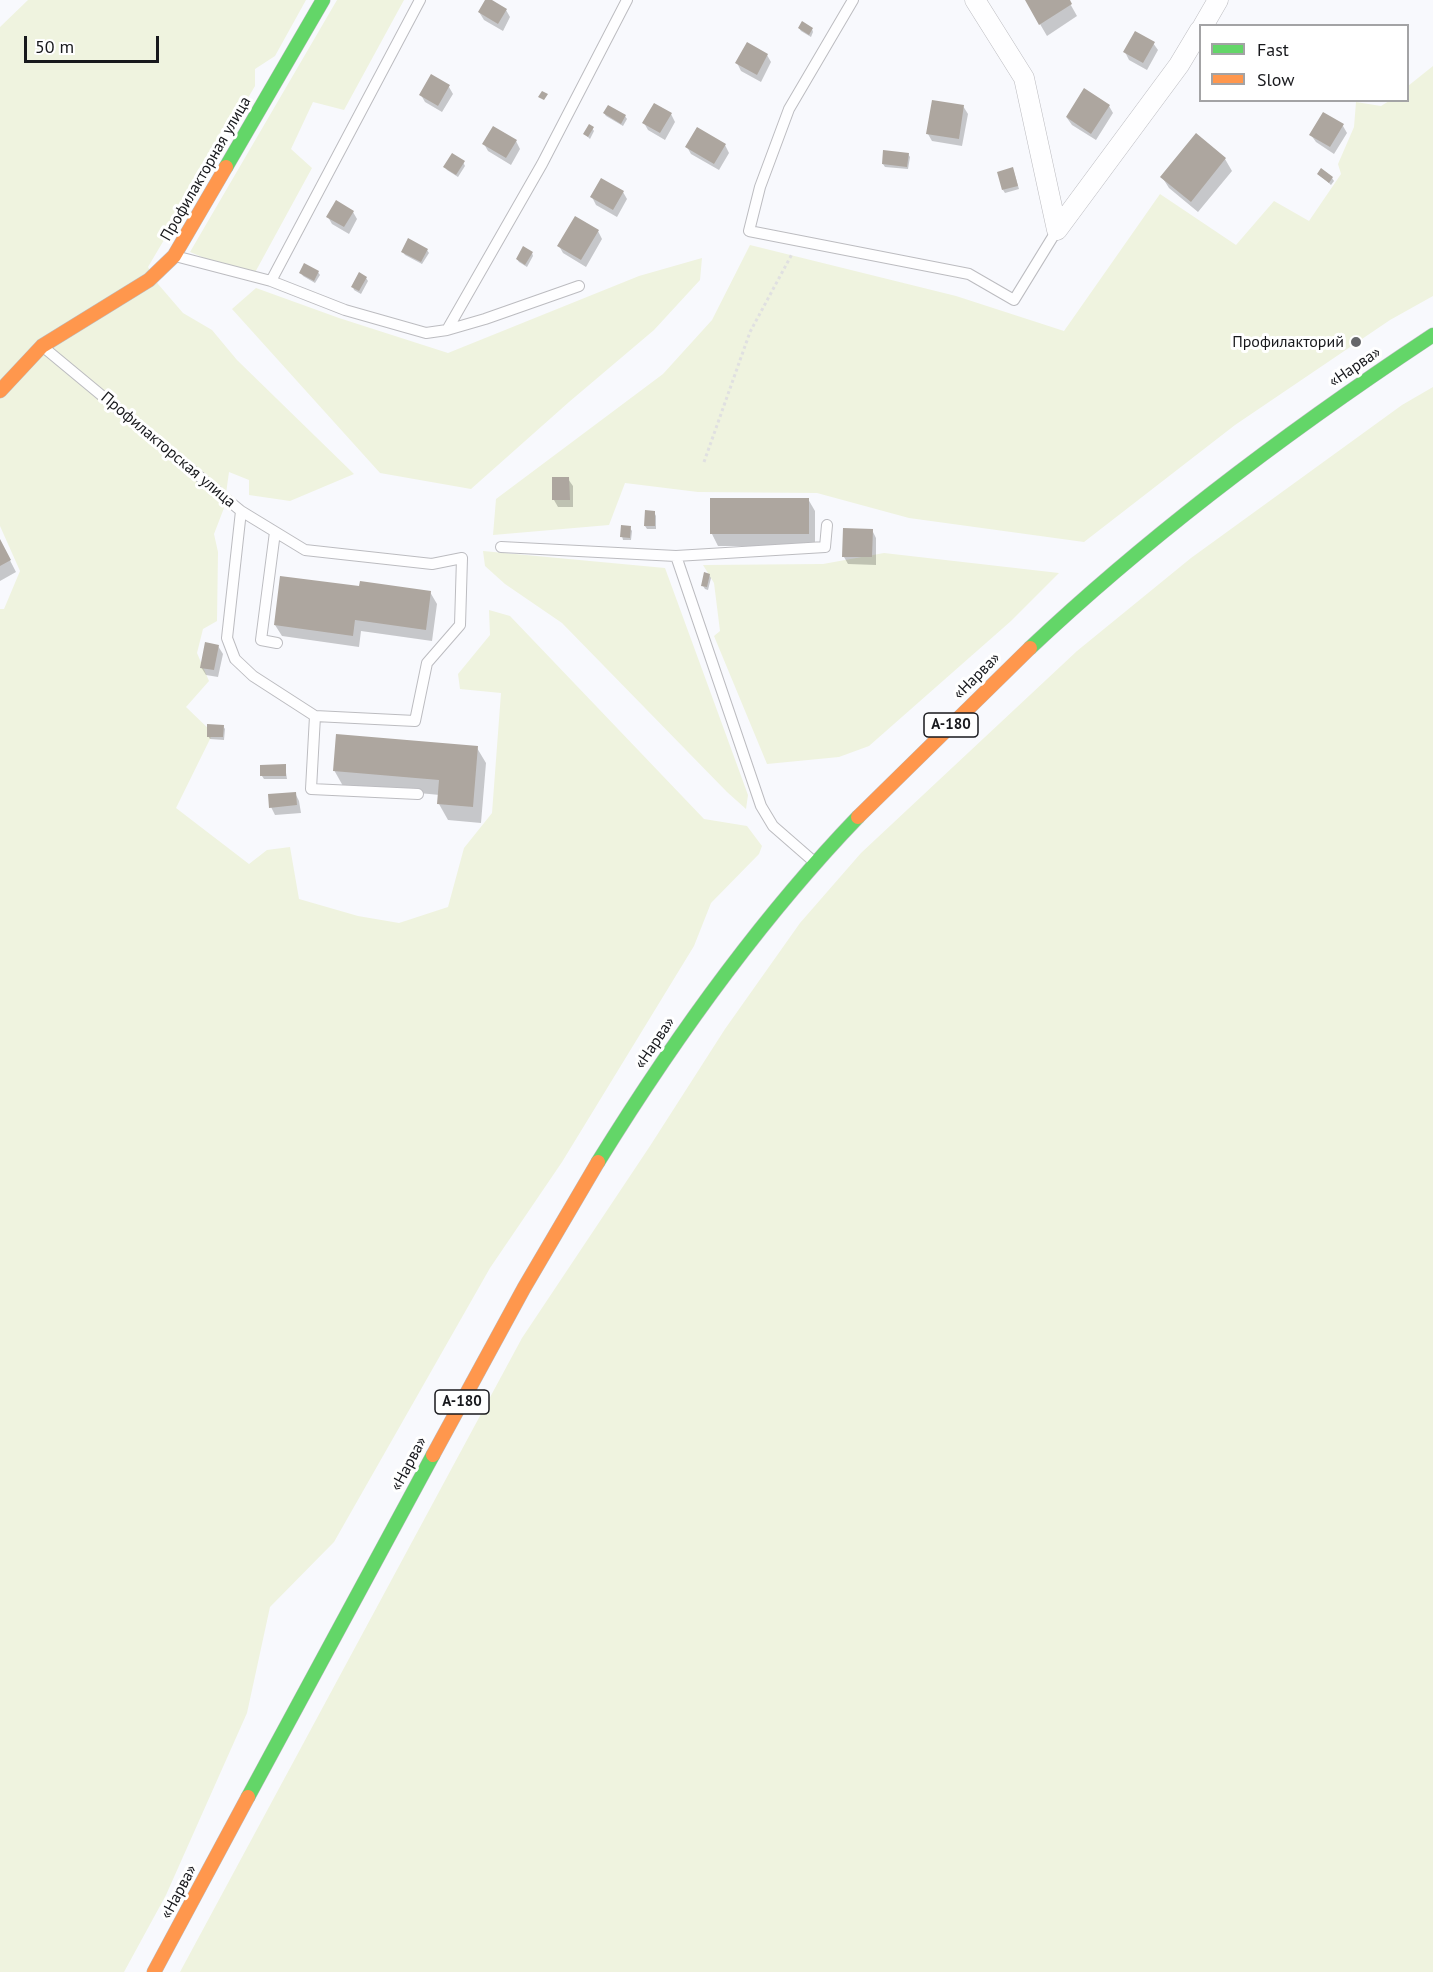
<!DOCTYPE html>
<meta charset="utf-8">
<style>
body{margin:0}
#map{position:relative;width:1433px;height:1972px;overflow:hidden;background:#f8f9fd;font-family:"PT Sans",sans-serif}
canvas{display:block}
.legend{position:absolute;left:1199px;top:24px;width:210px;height:78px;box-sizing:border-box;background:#fff;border:2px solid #a3a3a5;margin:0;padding:8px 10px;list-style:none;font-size:18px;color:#18191d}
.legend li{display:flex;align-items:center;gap:12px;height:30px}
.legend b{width:30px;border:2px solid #a3a3a5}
.scale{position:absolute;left:24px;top:36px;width:135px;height:27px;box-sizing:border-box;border:3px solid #18191d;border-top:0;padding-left:8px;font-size:18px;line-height:21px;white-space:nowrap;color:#18191d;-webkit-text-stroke:4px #fff;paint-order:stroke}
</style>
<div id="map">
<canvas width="1433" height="1972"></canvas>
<ul class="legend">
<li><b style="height:8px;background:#63d668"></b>Fast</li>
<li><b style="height:8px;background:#ff974d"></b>Slow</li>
</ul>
<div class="scale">50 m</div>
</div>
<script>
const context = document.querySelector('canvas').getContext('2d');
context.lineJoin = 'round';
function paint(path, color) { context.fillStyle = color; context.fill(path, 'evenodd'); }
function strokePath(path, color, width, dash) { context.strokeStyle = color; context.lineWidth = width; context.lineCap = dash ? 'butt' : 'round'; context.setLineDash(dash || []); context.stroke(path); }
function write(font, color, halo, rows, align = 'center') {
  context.font = font + ' "PT Sans",sans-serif'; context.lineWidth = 6; context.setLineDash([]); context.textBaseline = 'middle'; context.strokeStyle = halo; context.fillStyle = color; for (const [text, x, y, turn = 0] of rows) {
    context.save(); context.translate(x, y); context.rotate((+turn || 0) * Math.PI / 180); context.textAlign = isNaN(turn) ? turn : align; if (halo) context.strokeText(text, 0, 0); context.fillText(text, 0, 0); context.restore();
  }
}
paint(new Path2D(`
 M28 0H306L275 56 255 69V86L148 267 158 284 183 313 212 330 237 360 354 474 290 501 249 495V480L229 472 224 508 214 534 218 552 217 621 203 629 197 653 209 681 186 707 213 733 176 808 249 864 267 850 290 847 299 899 358 916 399 923 448 907 464 848 492 813 501 693 460 689 458 674 490 635 489 610 510 616 704 819 747 826 762 846 759 854 711 903 694 946 562 1162 490 1268 334 1542 270 1607 247 1713 166 1895 124 1972H0V609H4L20 571 0 526V27Z
 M337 0H404L344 110 313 102 291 149 312 168 252 278 190 252Z
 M1433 66V296L1390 320 1235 425 1084 542 909 518 817 493 698 492 625 483 609 525 493 535 496 499 663 374 712 320 750 245 956 296 1064 331 1160 194 1236 245 1274 201 1309 221 1341 174 1338 164 1354 127 1356 102 1381 106 1389 101 1408 100V86Z
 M702 258 700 280 654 330 569 402 471 489 380 473 232 309 256 288 339 318 448 353 639 276Z
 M1433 387V1972H180L522 1338 650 1146 725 1029 800 923 861 853 1077 651 1191 558 1402 405Z
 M483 551 665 568 748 795 746 809 727 792 562 623 505 584 485 566Z
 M884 553 1059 573 1011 621 869 746 839 757 767 764 714 636 720 631 714 583 703 565 823 564Z`), '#eff3df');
paint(new Path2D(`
 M486 0 506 10 510 17 503 31 484 20 479 12Z
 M1026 0H1068L1077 16 1047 36Z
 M799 28 812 29 813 32 811 37 801 31Z
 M1153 43 1158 50 1147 70 1129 60 1125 52Z
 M767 55 771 62 761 82 741 71 737 63Z
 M449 87 453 94 442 112 425 102 421 95Z
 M963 106 968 114 962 146 932 141 928 134Z
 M1109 106 1113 113 1096 140 1072 125 1067 118Z
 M604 113 625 116 627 119 623 126 606 116Z
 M671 114 675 122 665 140 648 130 644 123Z
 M1343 126 1347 133 1334 154 1316 142 1311 135Z
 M592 128 594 131 590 139 585 134Z
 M1196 135 1225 159 1232 171 1198 212 1169 188 1162 177Z
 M516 141 520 149 511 165 488 151 484 144Z
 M725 145 729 153 719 170 691 154 687 147Z
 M908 154 910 157 908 169 885 167 883 164Z
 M463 162 465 166 458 177 447 170 445 167Z
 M1014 172 1019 189 1005 193 1003 190Z
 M1319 174 1332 178 1334 181 1331 185Z
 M623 192 627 199 617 217 596 205 592 197Z
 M353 212 357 219 349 234 332 224 328 217Z
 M598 231 602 239 586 267 563 253 559 246Z
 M427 250 429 253 422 264 405 255 403 252Z
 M532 253 533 256 527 267 519 262 517 259Z
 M318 272 320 275 315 283 303 276 301 273Z
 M366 278 368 281 361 294 354 290 353 287Z
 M568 479 573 486V507H558L554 500Z
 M808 499 815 511V546H718L712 534Z
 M654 512 656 516V529H647L645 526Z
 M630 528 632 531 631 540H623L622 536Z
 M872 530 876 538V565L848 564 844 557Z
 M0 541 16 572 0 581Z
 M709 575 711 578 708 590 705 589 703 586Z
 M361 588 430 592 437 604 432 641 361 631 359 647 282 636 275 625Z
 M218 646 223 654 218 677 206 675 201 667Z
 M223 726 225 729 224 740 210 739 208 736Z
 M477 748 486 763 481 823 448 820 439 804 440 795 343 786 334 770Z
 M285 766 287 779H264L262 776V767Z
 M295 793 299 801 301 813 275 815 271 807Z`), '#0003');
paint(new Path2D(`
 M485 0H492L507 9 498 24 478 12Z
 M1025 0H1070L1072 4 1039 25Z
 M802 21 813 28 809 35 798 28Z
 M1135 31 1155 42 1143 63 1123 52Z
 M747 42 768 54 757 75 735 63Z
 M431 74 450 85 438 106 419 95Z
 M1084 88 1110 105 1091 134 1066 117Z
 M542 91 548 94 544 100 538 97Z
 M932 100 964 105 959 139 926 134Z
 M654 103 672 113 660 133 642 123Z
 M608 105 626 115 621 124 603 113Z
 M1323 112 1344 124 1330 147 1309 135Z
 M589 124 594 127 588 137 583 134Z
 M493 126 517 140 506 158 482 144Z
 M697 127 726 144 714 164 685 147Z
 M1196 133 1226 158 1191 202 1160 177Z
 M883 150 909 153 907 167 882 164Z
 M452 153 465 161 456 175 443 167Z
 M1013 167 1018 186 1002 190 997 172Z
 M1321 168 1333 177 1329 183 1317 174Z
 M601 178 624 191 613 210 590 197Z
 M336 200 354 211 344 227 326 217Z
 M575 216 599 230 581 260 557 246Z
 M408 238 428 249 421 262 401 252Z
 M523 246 533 252 525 265 516 259Z
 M304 263 319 271 314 281 299 273Z
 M359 272 367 277 359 291 351 287Z
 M552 477H569L570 500H552Z
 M710 498H809V534H710Z
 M645 510 655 511V526H644Z
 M621 525 631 526 630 538 620 537Z
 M843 528 873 529 872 557H842Z
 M0 539 11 560 0 566Z
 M704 572 710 574 707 587 701 586Z
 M280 576 359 586 360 581 431 591 426 630 355 620 353 636 274 625Z
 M205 642 219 645 214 670 200 668Z
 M207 724 224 725 223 737H207Z
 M336 734 478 746 473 807 437 804 439 780 333 771Z
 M286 764V776H260V765Z
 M296 792 297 805 269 808 268 794Z`), '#ada69f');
const lane = new Path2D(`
 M853 0 789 109 760 187 749 231 969 274 1014 300 1057 230
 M175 256 271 281 345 310 426 333 447 330 485 319 579 286
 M271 281 420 0
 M447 330 542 164 627 0
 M42 346 241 511 305 550 432 564 462 558 460 625 427 663 415 721 315 716
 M241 511 227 638 235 659 253 676 315 716
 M275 532 261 640 277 643
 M501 547 676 556 825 547 827 525
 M676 556 761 806 773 826 812 860
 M315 716 311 789 418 794`);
const street = new Path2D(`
 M975 0 1024 78 1057 230 1179 65 1200 30
 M1203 26 1218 0`);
const fast = new Path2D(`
 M226 167 323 0
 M1030 648C1155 530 1291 429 1433 335
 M598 1162C674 1039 758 921 858 817
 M248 1797 433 1455`);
const slow = new Path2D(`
 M0 391 42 346 149 280 174 256 226 167
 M858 817 1030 648
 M433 1455 524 1288 598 1162
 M154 1972 248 1797`);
strokePath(lane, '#bcbcc0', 12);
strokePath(street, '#bcbcc0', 21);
strokePath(fast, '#bcbcc0', 15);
strokePath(slow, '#bcbcc0', 15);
strokePath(new Path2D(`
 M704 462 750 332 792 254`), '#e0e0e1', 3, [3, 3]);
strokePath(lane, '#fefeff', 10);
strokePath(street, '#fefeff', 20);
strokePath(fast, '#63d668', 14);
strokePath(slow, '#ff974d', 14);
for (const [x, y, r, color] of [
 [1356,342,6,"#66676b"]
]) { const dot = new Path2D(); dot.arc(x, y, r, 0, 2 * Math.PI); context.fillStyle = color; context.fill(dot); strokePath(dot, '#fff', 2); }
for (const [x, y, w] of [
 [951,725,54],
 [462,1402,54]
]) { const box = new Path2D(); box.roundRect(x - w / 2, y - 12, w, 24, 4.5); context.fillStyle = '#fff'; context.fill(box); strokePath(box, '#18191d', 1.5); }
write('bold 15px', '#18191d', null, [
 ["А-180",951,725],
 ["А-180",462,1402]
]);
write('16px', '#18191d', '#fff', [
 ["Профилакторная улица",206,169,-60],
 ["«Нарва»",1355,367,-34],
 ["Профилакторская улица",168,450,40],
 ["«Нарва»",977,676,-45],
 ["«Нарва»",655,1043,-56],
 ["«Нарва»",409,1464,-62],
 ["«Нарва»",179,1892,-62]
]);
write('16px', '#18191d', '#fff', [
 ["Профилакторий",1344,342]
], 'right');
</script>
